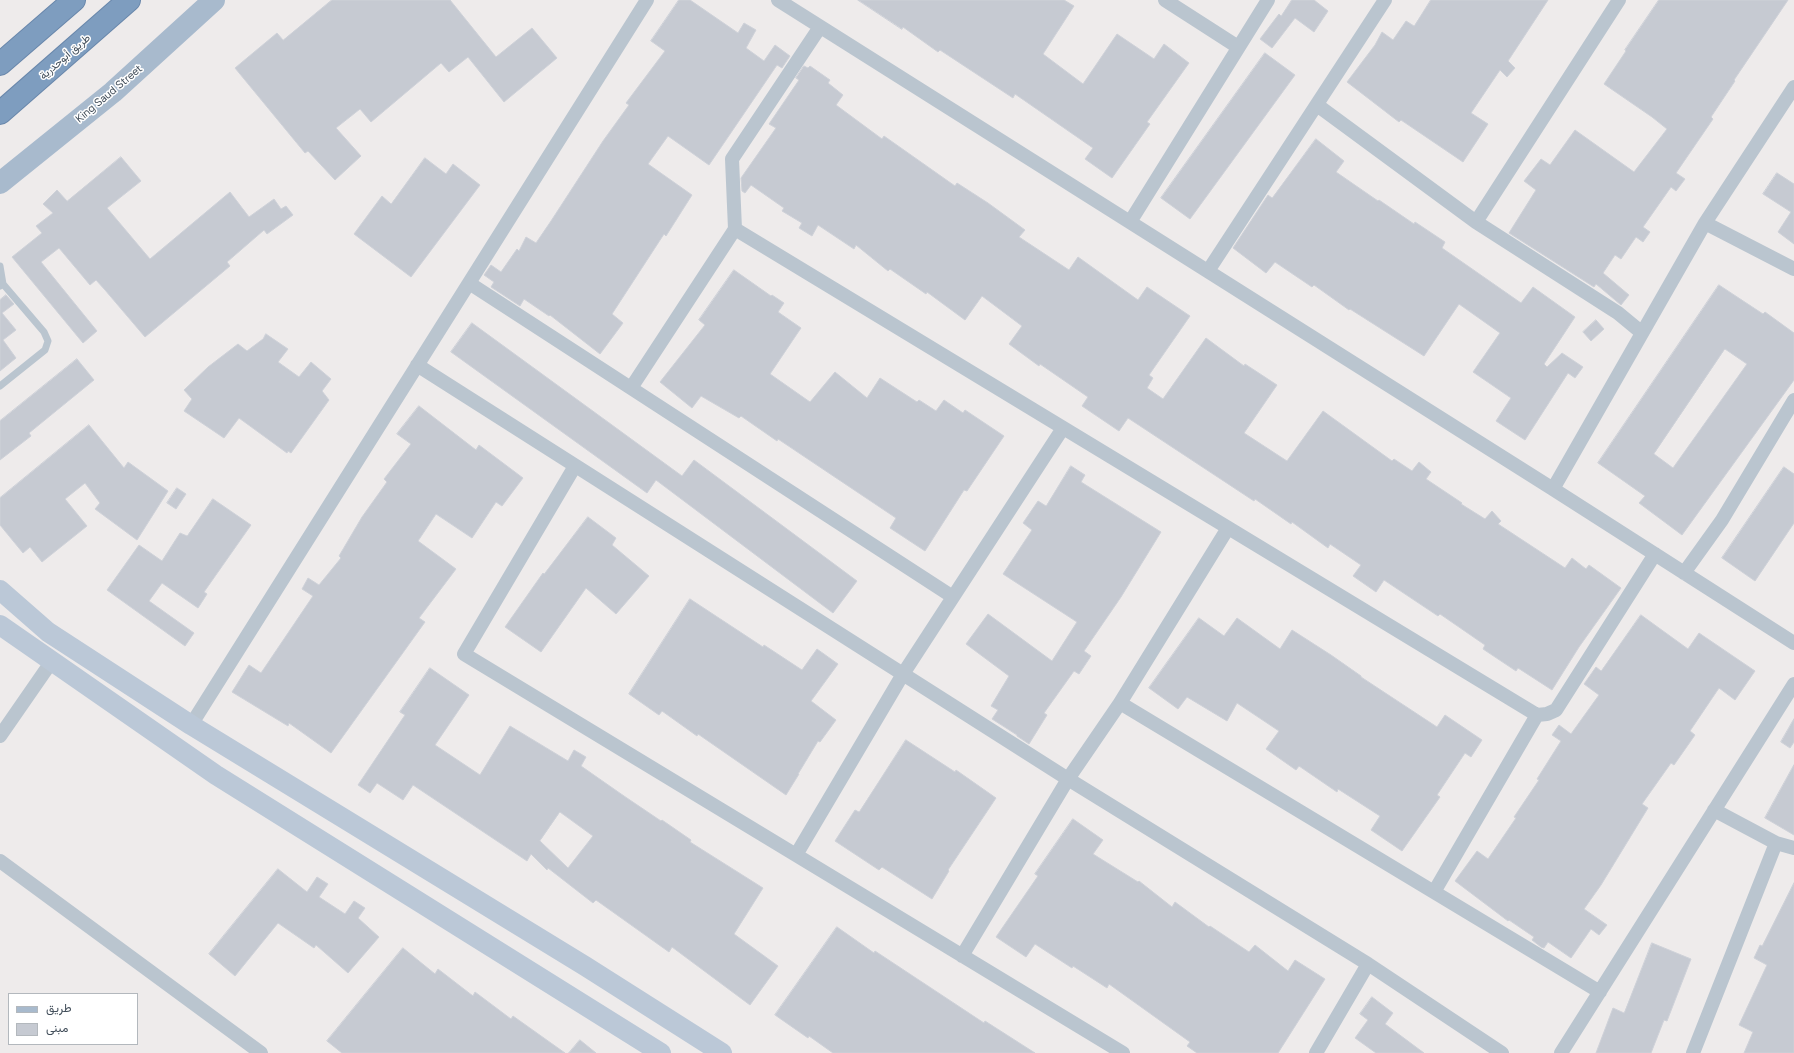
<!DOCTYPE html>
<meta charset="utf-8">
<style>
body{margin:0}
#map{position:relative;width:1794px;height:1053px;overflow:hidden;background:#eeebeb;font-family:Figtree,Vazirmatn,sans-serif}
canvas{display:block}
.legend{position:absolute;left:8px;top:993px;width:130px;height:52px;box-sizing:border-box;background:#fff;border:1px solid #b3b8bd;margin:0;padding:5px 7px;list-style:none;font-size:12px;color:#424e5a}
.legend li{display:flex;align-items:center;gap:8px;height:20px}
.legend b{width:20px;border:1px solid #b3b8bd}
</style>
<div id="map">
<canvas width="1794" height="1053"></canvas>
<ul class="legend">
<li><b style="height:5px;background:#a8bacd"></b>طريق</li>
<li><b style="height:11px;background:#c6cad2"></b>مبنى</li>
</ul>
</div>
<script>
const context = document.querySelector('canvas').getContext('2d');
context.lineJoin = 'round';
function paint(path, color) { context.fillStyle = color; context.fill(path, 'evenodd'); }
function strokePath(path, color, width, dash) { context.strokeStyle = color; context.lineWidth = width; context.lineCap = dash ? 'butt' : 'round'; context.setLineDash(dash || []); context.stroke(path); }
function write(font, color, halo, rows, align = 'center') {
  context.font = font + ' Figtree,Vazirmatn,sans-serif'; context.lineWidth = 3; context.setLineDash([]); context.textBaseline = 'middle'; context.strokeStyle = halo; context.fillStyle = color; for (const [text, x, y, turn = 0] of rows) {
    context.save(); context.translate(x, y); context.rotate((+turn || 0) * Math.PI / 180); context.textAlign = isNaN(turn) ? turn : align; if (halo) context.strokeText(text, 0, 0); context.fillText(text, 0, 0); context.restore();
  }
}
const building = new Path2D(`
 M332 0H450L496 57 532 28 557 58 504 102 468 57 449 72 441 63 371 122 360 109 336 128 361 156 335 180 308 151 305 153 235 68 277 33 283 40Z
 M679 0H690L738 33 744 23 756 30 746 48 764 61 775 45 790 56 782 68 777 65 709 165 668 136 648 164 692 195 666 236 664 234 612 314 623 323 600 354 550 315 549 316 524 299 520 306 491 287 494 282 484 275 491 265 501 272 517 249 519 251 526 237 536 243 551 221 603 141 629 105 626 103 665 51 651 41Z
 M858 0H1064L1074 6 1043 54 1083 84 1117 34 1154 59 1164 44 1189 63 1147 122 1150 124 1112 178 1085 159 1093 148 1015 94 1013 98 940 50 938 52 903 27 902 29Z
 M1292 0H1314L1328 11 1314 32 1295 18 1272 48 1260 39 1279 14 1281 16Z
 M1431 0H1548L1508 61 1515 68 1507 77 1500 70 1471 113 1488 124 1463 162 1401 120 1399 122 1347 82 1375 45 1382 32 1393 40 1406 21 1414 26Z
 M1659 0H1788L1734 80 1735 81 1711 117 1713 119 1676 173 1685 179 1676 191 1671 187 1643 227 1650 232 1643 242 1636 237 1621 259 1615 255 1603 273 1629 295 1621 305 1596 284 1594 287 1509 233 1536 190 1524 181 1541 159 1550 165 1575 130 1634 172 1667 129 1652 117 1604 84 1626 51 1625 50Z
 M1265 53 1295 75 1190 219 1161 198Z
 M804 66 808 68 810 66 830 80 828 83 843 95 836 105 882 139 884 136 955 186 957 183 988 203 1025 230 1019 237 1069 270 1078 257 1138 300 1147 287 1190 316 1149 375 1153 378 1147 388 1163 399 1206 338 1244 366 1245 364 1277 385 1244 433 1287 461 1323 411 1392 461 1394 459 1412 471 1419 462 1431 472 1426 479 1462 503 1461 504 1485 519 1492 511 1501 521 1498 524 1565 568 1572 558 1586 569 1589 565 1621 588 1579 647 1552 690 1518 668 1516 671 1483 649 1485 645 1440 614 1438 616 1384 580 1376 592 1353 576 1361 565 1330 544 1328 548 1292 522 1291 524 1255 499 1254 501 1128 418 1119 431 1082 406 1088 397 1040 364 1039 366 1009 344 1022 326 982 296 965 320 927 292 926 294 890 269 888 271 856 245 854 249 818 225 812 236 799 228 802 223 782 211 784 208 751 185 745 193 742 191 741 178 776 128 769 124 799 80 796 78Z
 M1316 139 1344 161 1336 172 1378 201 1379 200 1414 224 1415 222 1445 242 1442 248 1521 303 1533 287 1575 317 1544 364 1547 367 1562 353 1583 367 1575 378 1568 373 1525 440 1496 421 1511 398 1473 372 1500 333 1459 304 1424 356 1350 309 1349 310 1314 285 1312 287 1275 262 1266 273 1233 248 1268 195 1272 198Z
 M121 157 141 181 107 208 150 259 230 192 249 217 274 199 281 209 286 206 293 215 267 234 264 230 227 262 230 266 145 337 105 290 96 280 90 285 59 248 41 262 97 331 83 343 12 257 42 233 36 226 53 213 43 204 57 190 67 201Z
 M425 158 446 174 453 164 480 185 411 277 354 234 382 196 391 204Z
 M1777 173 1794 184V244L1778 232 1791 212 1763 194Z
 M734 270 771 296 772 295 784 303 778 312 801 328 770 374 810 402 835 372 867 398 880 378 917 402 919 400 936 411 944 400 963 413 965 410 1004 436 967 491 964 490 925 551 890 528 896 518 778 439 777 441 741 416 739 418 701 396 692 408 660 382 705 325 699 320Z
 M1719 285 1763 314 1765 312 1794 333V380L1682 535 1639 503 1645 496 1598 463ZM1725 349 1747 364 1673 468 1654 454Z
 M6 295 14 304 2 313 16 330 3 340 16 358 0 371V300Z
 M1596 320 1604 329 1591 341 1583 332Z
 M472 323 682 476 694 460 857 581 833 613 656 480 647 493 451 352Z
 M266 334 288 349 278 362 299 377 311 362 331 379 322 391 329 400 291 453 288 451 287 453 239 418 224 438 184 411 192 399 184 390 208 367 238 344 247 351 263 339Z
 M77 359 94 380 29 433 31 436 0 460V421Z
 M419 406 476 450 479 445 523 478 502 506 496 502 472 538 436 514 418 541 456 569 419 618 425 622 331 753 289 723 288 726 232 692 249 665 261 673 313 596 302 589 308 578 319 585 341 558 339 556 362 517 387 482 384 479 411 444 397 434Z
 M89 425 124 468 128 462 168 491 137 540 95 509 100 503 85 483 65 499 87 526 42 562 30 547 23 553 0 525V498Z
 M1071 466 1085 475 1081 482 1161 532 1121 597 1084 651 1091 656 1079 674 1074 671 1044 713 1047 715 1029 744 1017 736V735L992 719 998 710 991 706 1009 676 966 644 988 614 1052 661 1077 622 1003 574 1032 530 1023 523 1038 501 1046 506Z
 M1784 467 1794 474V523L1755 581 1722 558Z
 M177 488 186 494 176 509 167 503Z
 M213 499 251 525 204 592 207 594 198 608 162 583 149 601 194 633 185 646 107 590 139 545 162 561 180 533 187 536Z
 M588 517 616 538 612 545 649 576 616 614 586 588 541 652 505 627 543 573 544 574Z
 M690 599 763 647 764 645 802 670 817 649 838 664 811 701 836 720 820 742 818 741 798 774H799L786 795 698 734 697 736 662 711 659 715 629 694Z
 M1641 615 1688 649 1699 633 1755 671 1735 700 1719 688 1690 731 1695 735 1674 765 1671 763 1642 804 1648 808 1601 885 1584 909 1607 925 1599 935 1591 929 1571 958 1548 942 1544 948 1541 947 1532 940 1534 937 1509 920 1508 921 1455 881 1477 851 1488 859 1516 818 1514 817 1539 780 1537 779 1561 741 1552 735 1559 725 1571 734 1599 695 1584 684 1596 667 1601 671Z
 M1199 618 1224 636 1237 618 1280 649 1292 630 1331 655 1361 676V677L1437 727 1445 715 1482 740 1471 757 1465 753 1437 795 1440 797 1402 851 1371 830 1380 816 1338 789 1337 792 1299 766 1296 770 1266 749 1279 731 1237 703 1227 721 1187 697 1178 709 1149 688Z
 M430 668 469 695 435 745 480 775 510 726 568 761 574 750 586 757 581 766 624 796 661 821 662 820 691 840 690 842 763 888 734 934 778 966 750 1005 672 947 669 952 596 900 593 903 548 868 547 870 531 854 527 861 413 785 403 800 377 783 370 793 358 785 405 715 400 712ZM560 812 593 836 568 868 540 841Z
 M1794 719V742L1790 748 1781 742Z
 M906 740 955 772 956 770 996 798 948 870 949 871 932 899 882 867 879 870 835 841 855 810 859 812Z
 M1794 765V835L1765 818Z
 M1073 819 1103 840 1093 854 1138 882 1139 881 1172 907 1175 902 1209 927 1210 926 1249 952 1255 945 1288 971 1295 960 1325 979 1278 1053H1197L1187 1046 1190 1042 1109 984 1107 988 1073 966 1072 968 1035 944 1026 957 996 937 1038 876 1035 874Z
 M278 869 307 892 317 877 328 884 319 897 345 914 354 901 365 908 358 918 379 937 348 973 316 945 314 948 278 923 235 976 209 954Z
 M1794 883V1053H1744L1753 1032 1739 1025 1767 965 1754 958 1760 945 1762 946Z
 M837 927 874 953 875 951 984 1023 985 1021 1035 1053H833L809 1036 808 1038 775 1015Z
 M1652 943 1691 959 1667 1021 1664 1020 1651 1053H1596L1613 1008 1624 1013Z
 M403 948 435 974 438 969 473 996 475 992 511 1019 513 1016 565 1053H342L327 1041Z
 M1372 997 1393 1013 1385 1024 1424 1053H1376L1355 1038 1368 1020 1360 1014Z
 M580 1040 596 1053H569Z`);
paint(building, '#c6cad2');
strokePath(building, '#ced1d8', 1);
const highway = new Path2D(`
 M0 64 74 0
 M0 113 129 0`);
strokePath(highway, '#6987ab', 24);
strokePath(new Path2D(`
 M0 266 3 284 0 286
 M0 386 45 350 48 341 44 332 3 284`), '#bac5cf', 7);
strokePath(new Path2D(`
 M778 0 1553 489
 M1165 0 1238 47
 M1794 87 1705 223 1553 489 1794 643
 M1317 105 1476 222 1619 0
 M1130 222 1268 0
 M1476 222 1618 313 1641 332
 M1705 223 1794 269
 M735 229 732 159 820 27
 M1208 271 1385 0
 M469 283 953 597
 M417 365 1068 779 1368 964 1502 1053
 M631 388 735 229 1537 715 1434 892
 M575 466 464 654 1123 1053
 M1684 573 1722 520 1794 400
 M1120 703 1228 528
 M1537 715 1547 714 1556 710 1655 554
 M191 725 647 0
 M0 736 52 661
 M1714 810 1776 843 1794 848
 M796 855 903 674 1063 428
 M0 861 261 1053
 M962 956 1068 779 1120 703 1600 992
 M1316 1053 1368 964
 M1561 1053 1794 684
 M1693 1053 1776 843`), '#bac5cf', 14);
strokePath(new Path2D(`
 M0 590 48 632 191 725 585 966 722 1053
 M0 625 216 775 661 1053`), '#bbc8d7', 20);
strokePath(new Path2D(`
 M0 183 113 92 214 0`), '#a8bacd', 22);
strokePath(highway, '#7e9dbf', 22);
write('11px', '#424e5a', '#fff', [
 ["طريق أبوحدرية",65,57,-41],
 ["King Saud Street",109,94,-40]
]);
</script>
